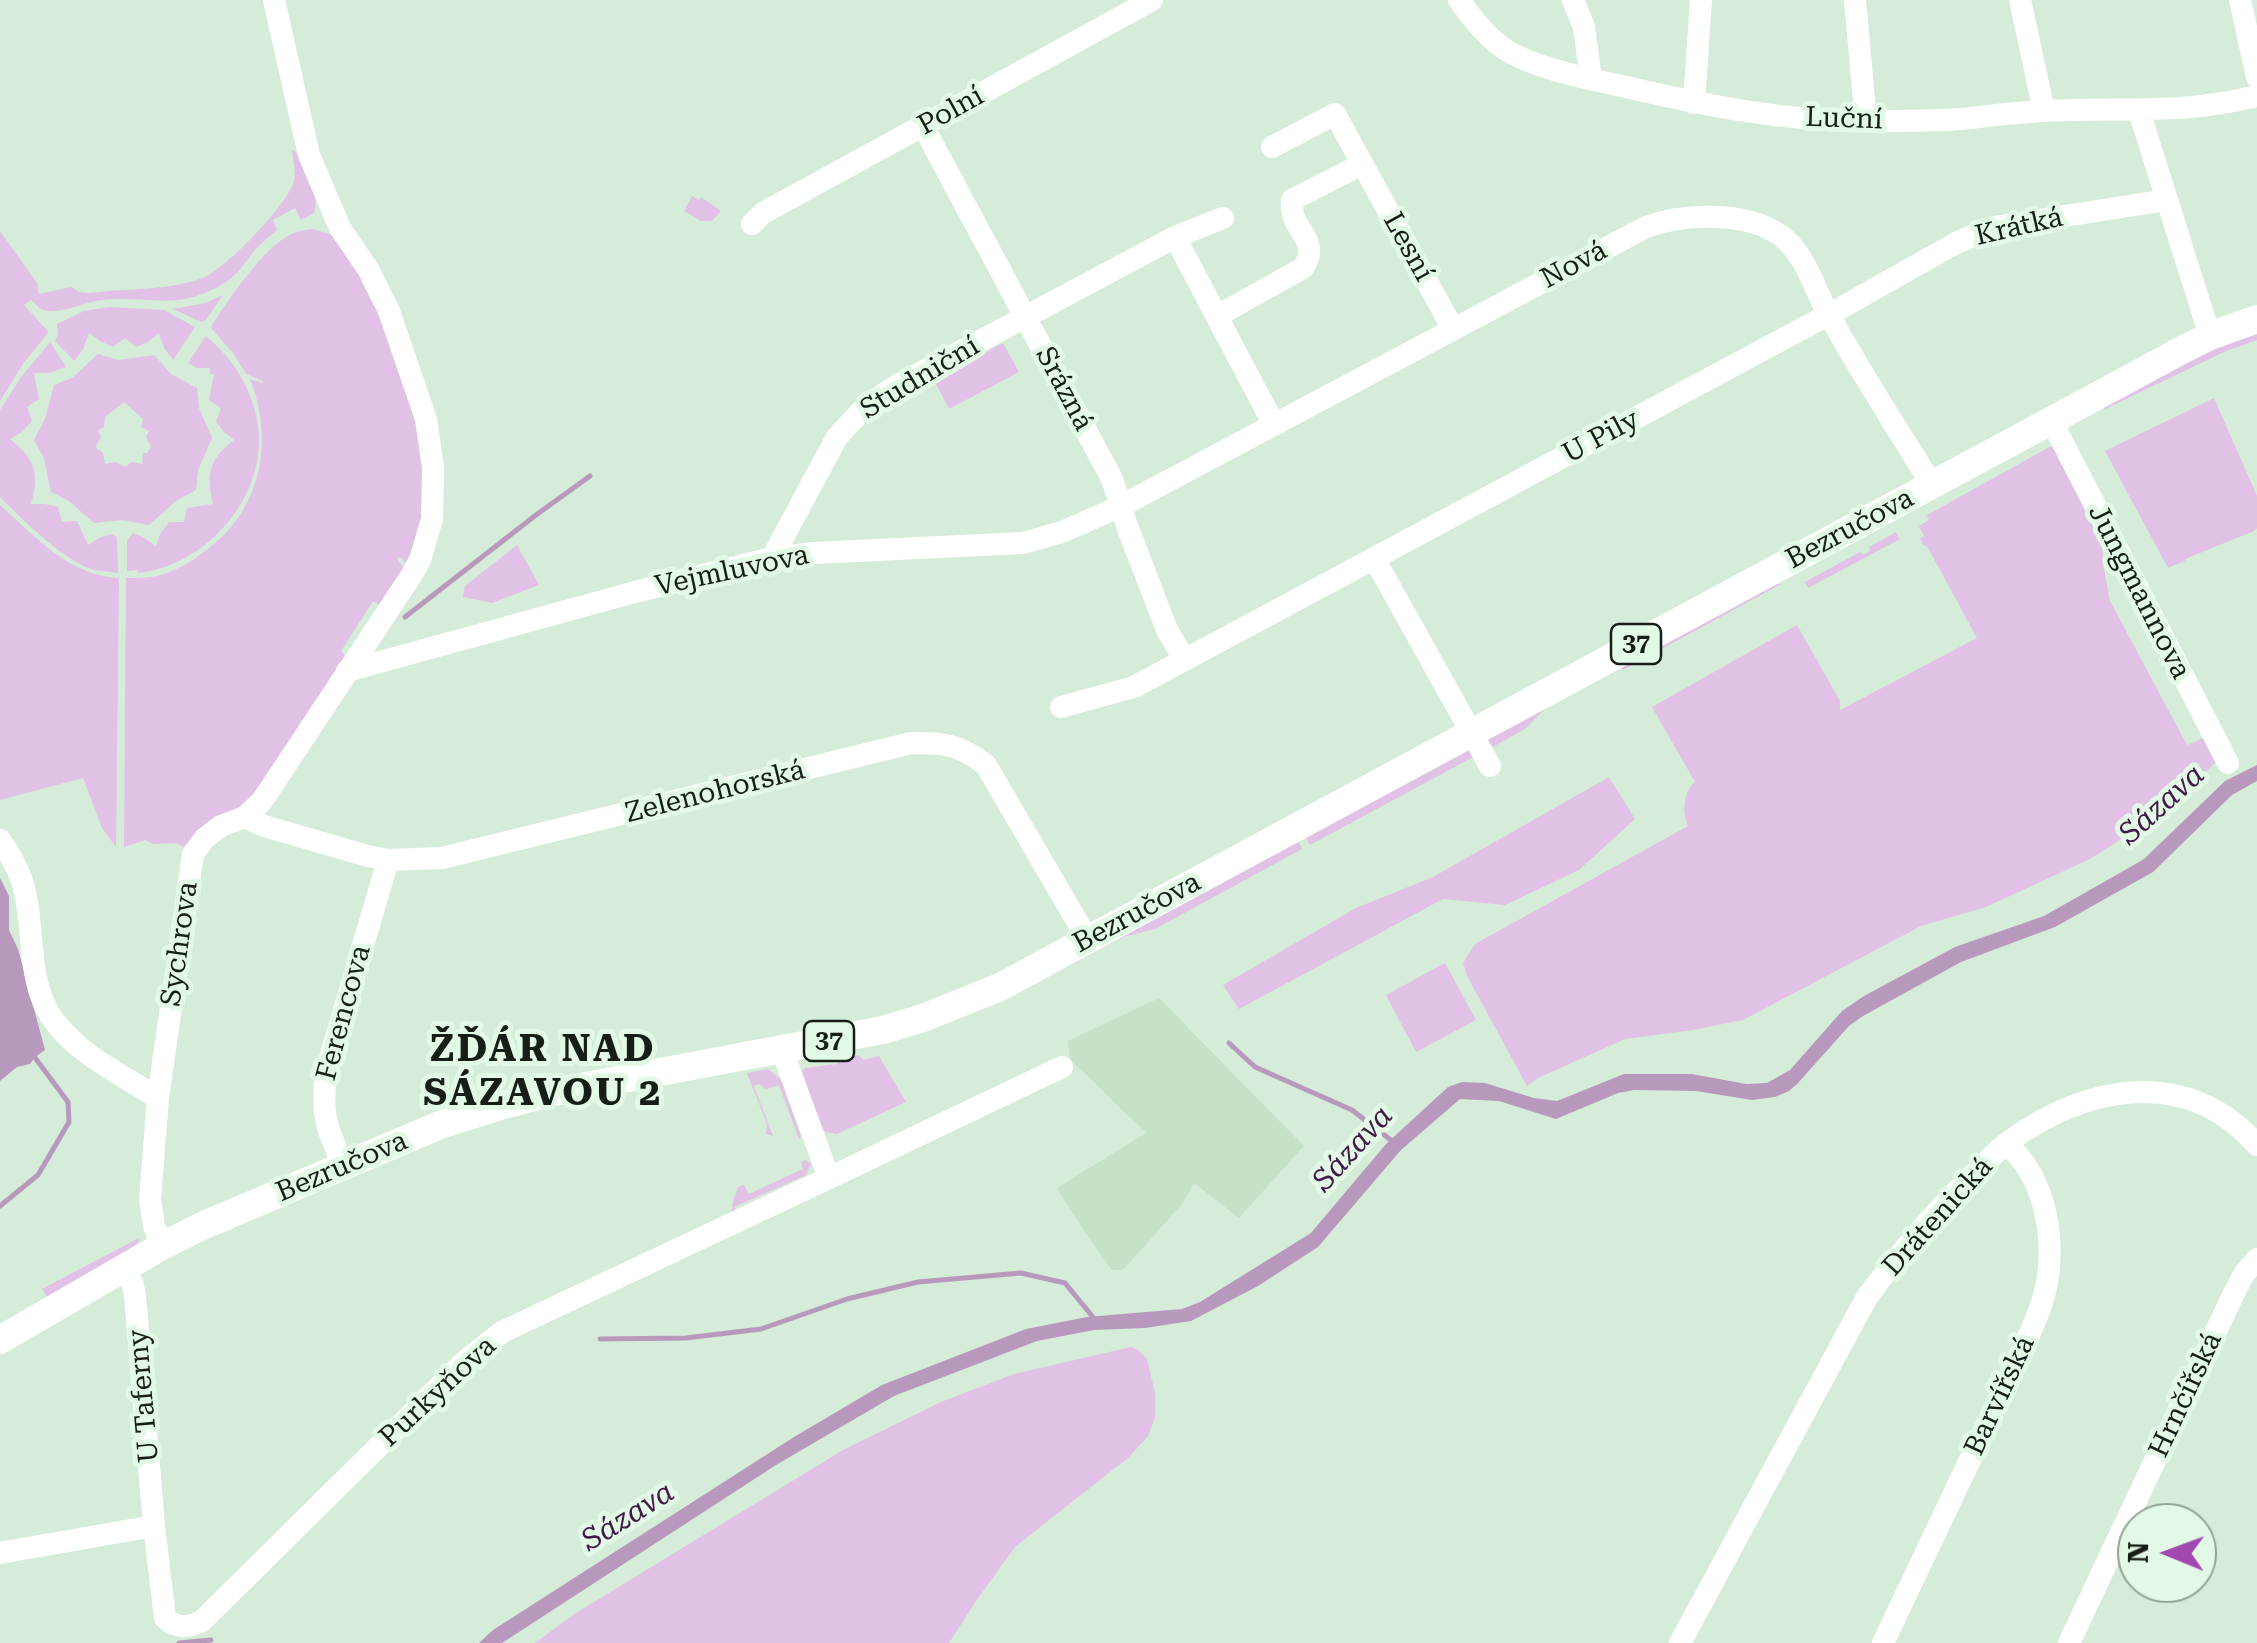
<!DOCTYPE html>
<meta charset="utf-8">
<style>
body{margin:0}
#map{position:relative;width:2257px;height:1643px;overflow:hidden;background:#d5ecd8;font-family:"Roboto Serif",serif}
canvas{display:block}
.north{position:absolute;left:2117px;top:1503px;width:100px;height:100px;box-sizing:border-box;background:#e2fae5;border:2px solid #90a293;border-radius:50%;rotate:271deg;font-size:28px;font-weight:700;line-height:40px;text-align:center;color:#161e17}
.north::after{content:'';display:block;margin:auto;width:35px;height:45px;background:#a347b1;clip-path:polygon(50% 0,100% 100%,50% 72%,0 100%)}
</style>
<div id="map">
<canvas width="2257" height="1643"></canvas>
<div class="north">N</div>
</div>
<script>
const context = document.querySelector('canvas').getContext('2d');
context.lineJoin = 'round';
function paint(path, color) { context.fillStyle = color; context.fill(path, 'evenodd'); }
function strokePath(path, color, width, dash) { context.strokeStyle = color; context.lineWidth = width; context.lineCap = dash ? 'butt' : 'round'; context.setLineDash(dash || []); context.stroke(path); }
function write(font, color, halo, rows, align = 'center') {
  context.font = font + ' "Roboto Serif",serif'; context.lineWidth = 10; context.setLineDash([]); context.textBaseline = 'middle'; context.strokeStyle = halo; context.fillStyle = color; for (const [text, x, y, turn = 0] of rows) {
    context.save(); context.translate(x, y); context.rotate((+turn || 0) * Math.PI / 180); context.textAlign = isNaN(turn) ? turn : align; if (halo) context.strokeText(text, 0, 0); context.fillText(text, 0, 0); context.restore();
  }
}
paint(new Path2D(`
 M1159 998 1304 1146 1239 1218 1194 1183 1183 1203 1123 1270H1112L1086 1234 1057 1188 1146 1133 1070 1059 1068 1041Z`), '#c5e2c9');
paint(new Path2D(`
 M292 150 296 152C306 171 321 192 314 213L301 220 295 208 273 220 277 230C269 237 261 243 254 251 244 264 237 276 223 284 175 312 151 295 102 300 85 302 67 312 50 311 40 311 37 305 31 300L24 305 47 330 48 333 25 361 0 401V231L37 283 39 294 71 287 79 292 89 293C127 288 170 291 205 277 226 268 289 203 294 181 296 172 293 160 292 150Z
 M692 196 699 200 701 197 721 211 712 221H701L684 211Z
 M313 229 339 237 374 290 419 411 427 502 407 566 401 557 397 558 406 572 383 608 373 601 341 651 348 659 310 720 300 721 301 726 261 792 186 848 176 843 153 844 145 840 124 847 126 578C136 578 147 578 157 576 174 572 191 562 205 551 261 511 275 442 250 379L262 383 263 381 246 374 233 353 211 328 212 325C228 300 264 247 290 235 297 231 305 230 313 229Z
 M223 295 205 321 201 322 173 309 205 303Z
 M109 307 164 310 195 327 173 360 164 348 159 333 148 342 136 347 125 338 113 347 100 341 89 333 83 349 74 361 55 341 58 334 57 324 84 311Z
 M2257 329V340L2224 352 2105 409 2101 405 2162 372Z
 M206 336C236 361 256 395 259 435 262 502 204 566 138 573V570L127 571V541L133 533 143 537 156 546 160 534 169 522H184L187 508 213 504C206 474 209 459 234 440L224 432 216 422 221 408 209 400 214 374H210V368H197L188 363Z
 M50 342 66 367 49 373H34L39 399 27 407 32 421 22 432 10 439C35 459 40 473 31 504H45L58 507 62 522 77 521 88 545 99 538 111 534 117 537 118 573C108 571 99 572 88 568 58 555 23 520 0 497V410L21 377Z
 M1003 343 1019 372 949 409 934 380Z
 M98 354 118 360 154 355 171 374 197 388 199 408 212 438 198 470 196 490 176 501 149 525 123 520 94 523 69 501 51 492 44 458 34 440 45 419 54 385 72 378ZM124 402 143 419 141 427 149 431 146 437 151 446 147 453H143L142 464 131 462 125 467 116 462 105 464 103 453 97 449 96 446 101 437 98 430 104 427 105 417Z
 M2214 398 2257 496V528L2254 531 2185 559V561L2168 568 2105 451Z
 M2053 445 2102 543 2103 564 2110 601 2187 745 2204 738 2216 762 2191 786 2117 842 2090 859 1986 907 1921 926 1743 1020 1693 1030 1625 1039 1538 1078 1527 1086 1467 976 1463 963 1475 944 1688 826C1682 812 1683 792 1695 782L1652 707 1797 625 1840 701V710L1977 638 1927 546H1924L1920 539 1924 536 1919 526 1929 520 1927 515Z
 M0 505C35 536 69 576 119 578L116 847 102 828 83 778 0 800Z
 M1896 532 1900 539 1808 588 1805 582 1860 552 1863 555 1870 551 1869 547Z
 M517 545 539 585 492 603 463 597 465 586Z
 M1774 583 1781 584 1623 670 1621 667Z
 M1550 704 1525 729 1489 749 1487 739Z
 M1469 750 1477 755 1310 845 1305 835Z
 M1609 777 1635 819 1579 870 1505 905 1443 899 1239 1009 1223 985 1356 908 1433 877Z
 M1297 839 1302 849 1155 929 1123 937 1025 988Z
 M1445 963 1476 1020 1416 1052 1386 995Z
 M859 1055 863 1060 879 1056 906 1102 837 1134 826 1132 821 1129 802 1071 805 1068 837 1064V1060Z
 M768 1069 781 1080 801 1137 799 1139 779 1085 765 1089 760 1084 754 1086 773 1136 766 1134 767 1124 747 1073Z
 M806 1160 811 1164 806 1175 734 1207 736 1212 732 1214V1205L738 1187 744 1185 749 1194 803 1169 801 1162Z
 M139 1238 137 1247 50 1301 42 1289Z
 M1131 1347 1138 1350 1147 1359 1155 1393V1418L1148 1436 1129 1457 1015 1547 976 1601 949 1643H535L576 1613 843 1450 941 1402 1014 1374Z`), '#e1c1e6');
paint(new Path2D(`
 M2257 765V781L2232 795 2153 872 2055 927 1961 962 1863 1016 1849 1026 1798 1083 1789 1091 1775 1097 1752 1100 1696 1091 1634 1090 1618 1093 1556 1119 1499 1101 1460 1099 1401 1150 1318 1247 1258 1286 1191 1321 1145 1328 1094 1330 1037 1341 894 1396 776 1465 502 1643H479L493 1630 794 1437 882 1385 1026 1329 1087 1317 1182 1309 1200 1302 1311 1233 1386 1144 1448 1087 1462 1082 1485 1083 1534 1098 1557 1101 1624 1074H1692L1746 1084 1767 1083 1790 1070 1842 1011 1864 996 1955 947 2044 916 2132 866 2144 859 2225 781Z
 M0 878 9 896V930L18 949 45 1050 35 1057 30 1064 17 1067 0 1081Z`), '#b998be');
strokePath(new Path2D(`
 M405 617 536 515 590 476
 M1229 1043 1255 1067 1352 1110 1396 1144
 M0 1206 38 1175 69 1122 68 1102 33 1055
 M600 1339 686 1338 761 1329 847 1299 918 1282 1021 1273 1065 1283 1097 1322
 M179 1643 211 1640`), '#b998be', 5);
strokePath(new Path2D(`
 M1459 0C1471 17 1487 38 1506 50 1537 69 1586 78 1622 86 1703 105 1786 122 1870 121 1900 121 1931 121 1962 119 1989 116 2017 112 2045 111 2119 107 2184 115 2257 96
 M1573 0 1584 27 1591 79
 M1855 0 1866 122
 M2020 0 2044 111
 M2240 0 2257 77
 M1694 103 1701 0
 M2139 111 2210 336
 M923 126 1112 479 1127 526 1167 630 1185 660
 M1272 147 1335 114 1453 329
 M752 224 763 213 1152 0
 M1175 237 1274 425
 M1217 316 1303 268C1323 239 1288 230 1292 200L1362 164
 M2051 420 2228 763
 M772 558 837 437 866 406 896 386 1175 237 1223 218
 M1374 558 1490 766
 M347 671 635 592 772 558 814 553 1023 543 1062 532 1121 506 1646 227C1684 213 1745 211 1780 235 1805 253 1814 288 1828 313 1860 372 1897 428 1932 485
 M1061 707 1134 687 1839 309 1956 243 1994 227 2167 200
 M245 817 264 826 368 856 388 860 442 858 911 743C944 743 959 744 986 765L1088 940
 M0 840C9 853 17 866 22 881 36 925 25 978 52 1018 77 1054 122 1075 158 1098
 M344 1166C326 1127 321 1116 326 1072L388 860
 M829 1178 1062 1067
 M162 1246 154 1226 150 1199 158 1098 193 854 205 838 221 826 245 817 262 801 411 576 420 560 432 519 433 468 426 419 389 311 368 269 340 228 309 155 274 0
 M124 1269 132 1282 135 1295 154 1526 165 1618C177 1629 188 1628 202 1621L464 1362 502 1332 829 1178 782 1050
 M0 1553 154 1526
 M1680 1643 1867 1297C1900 1253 1933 1213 1973 1175 1984 1165 1995 1152 2007 1143 2084 1085 2187 1065 2257 1145
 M1883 1643 2025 1344C2035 1322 2045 1300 2048 1276 2054 1230 2043 1174 2006 1144
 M2069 1643 2234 1293 2244 1274 2257 1259`), '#fff', 22);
strokePath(new Path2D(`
 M0 1340 162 1246 202 1226 440 1125 504 1105 554 1092 883 1030 923 1018 1000 987 2184 349 2210 336 2257 319`), '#fff', 28);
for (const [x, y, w] of [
 [1636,644,50],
 [829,1041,50]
]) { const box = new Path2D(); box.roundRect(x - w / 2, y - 20, w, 40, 8); context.fillStyle = '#e2fae5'; context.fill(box); strokePath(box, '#161e17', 2.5); }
write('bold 25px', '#161e17', null, [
 ["37",1636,644],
 ["37",829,1041]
]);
write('28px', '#161e17', '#e2fae5', [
 ["Polní",951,111,-29],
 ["Luční",1844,119,2],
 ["Krátká",2019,227,-13],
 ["Lesní",1408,247,61],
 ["Nová",1574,265,-28],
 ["Studniční",920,378,-31],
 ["Srázná",1064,389,62],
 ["U Pily",1601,437,-28],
 ["Bezručova",1850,529,-28],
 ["Vejmluvova",732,571,-12],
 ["Jungmannova",2139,592,63],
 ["Zelenohorská",715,792,-14],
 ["Bezručova",1137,913,-28],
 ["Sychrova",180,944,-82],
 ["Ferencova",344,1013,-75],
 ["Bezručova",342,1167,-23],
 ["Drátenická",1938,1217,-48],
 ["Purkyňova",438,1392,-43],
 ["Hrnčířská",2186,1395,-65],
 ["U Taferny",144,1396,-95],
 ["Barvířská",2000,1396,-65]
]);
write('italic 30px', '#431949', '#e2fae5', [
 ["Sázava",2162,805,-42],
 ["Sázava",1353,1149,-48],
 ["Sázava",628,1517,-32]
]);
context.letterSpacing = '2.5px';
write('bold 38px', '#161e17', '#e2fae5', [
 ["ŽĎÁR NAD",543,1050],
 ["SÁZAVOU 2",543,1094]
]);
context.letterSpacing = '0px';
</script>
